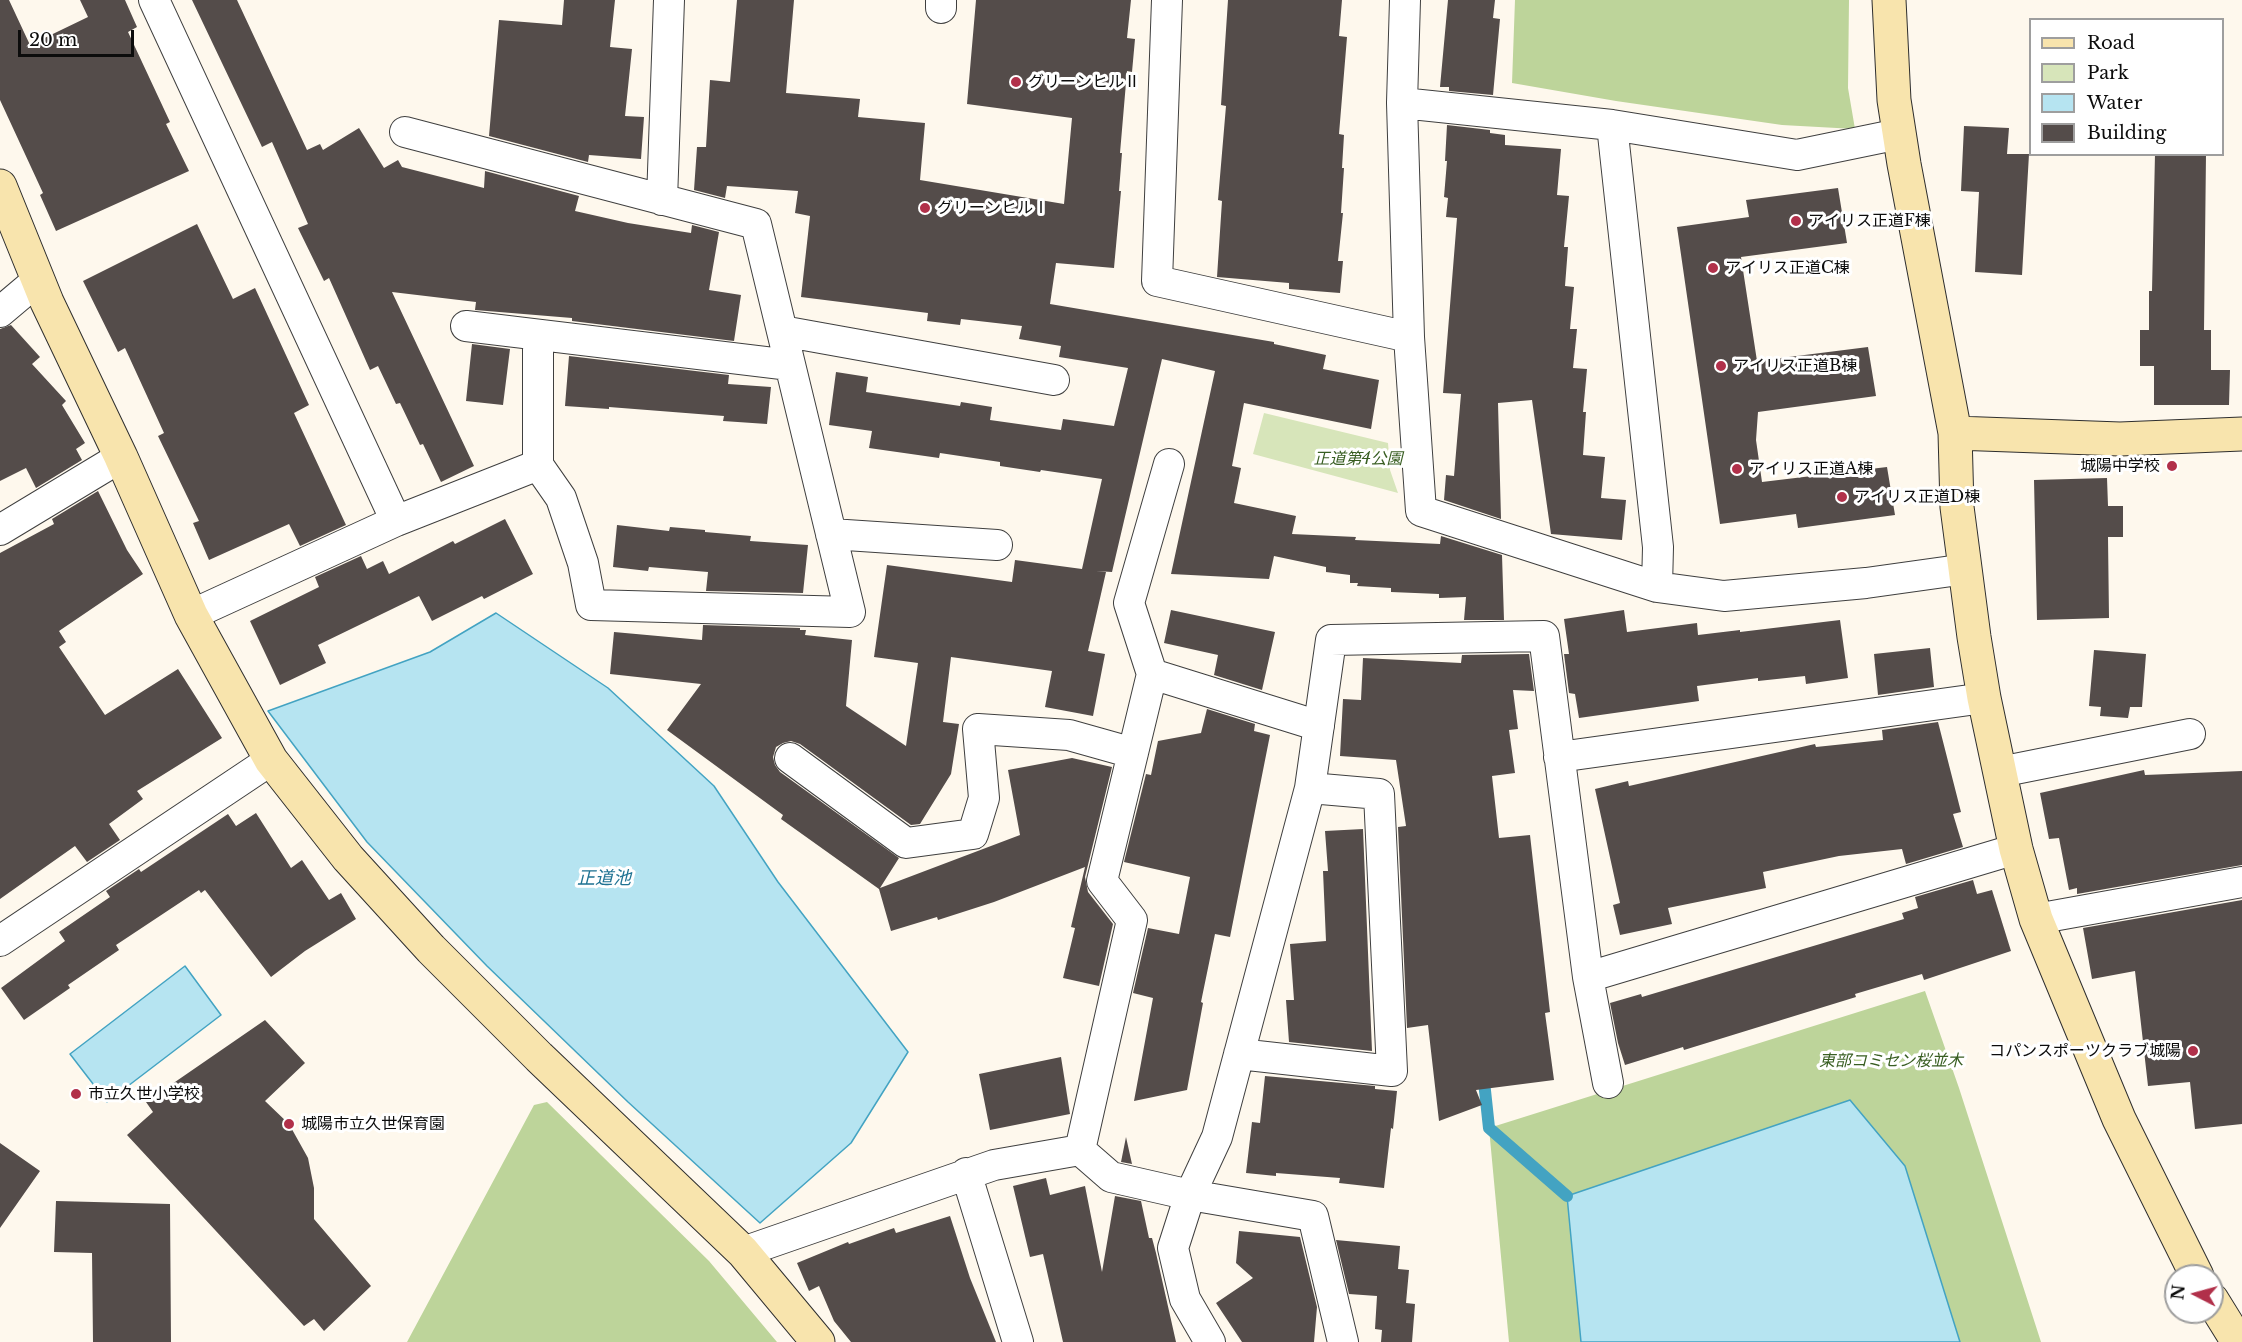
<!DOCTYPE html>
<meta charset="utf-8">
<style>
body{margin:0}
#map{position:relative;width:2242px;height:1342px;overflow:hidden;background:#fef8ed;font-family:"Libre Baskerville",serif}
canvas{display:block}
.legend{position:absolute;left:2029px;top:18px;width:195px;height:138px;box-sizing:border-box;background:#fff;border:2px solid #9e9e9e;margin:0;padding:8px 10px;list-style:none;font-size:18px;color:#0c0c0c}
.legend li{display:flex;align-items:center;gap:12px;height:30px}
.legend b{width:30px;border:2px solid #9e9e9e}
.north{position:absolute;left:2164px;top:1264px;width:60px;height:60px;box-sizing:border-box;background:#fff;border:2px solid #9e9e9e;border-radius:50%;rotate:276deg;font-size:16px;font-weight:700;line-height:24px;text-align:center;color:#0c0c0c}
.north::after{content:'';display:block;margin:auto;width:21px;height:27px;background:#b1304a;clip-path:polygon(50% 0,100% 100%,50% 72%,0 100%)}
.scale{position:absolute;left:18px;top:30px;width:116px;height:27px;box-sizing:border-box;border:3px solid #0c0c0c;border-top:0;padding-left:8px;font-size:18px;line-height:21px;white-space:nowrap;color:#0c0c0c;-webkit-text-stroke:4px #fff;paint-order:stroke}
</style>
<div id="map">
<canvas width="2242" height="1342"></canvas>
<ul class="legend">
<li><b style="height:8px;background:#f8e4ad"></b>Road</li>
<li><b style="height:16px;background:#d7e5ba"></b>Park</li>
<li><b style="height:16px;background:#b6e4f1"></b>Water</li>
<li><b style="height:16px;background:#544c4a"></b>Building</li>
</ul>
<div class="north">N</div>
<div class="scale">20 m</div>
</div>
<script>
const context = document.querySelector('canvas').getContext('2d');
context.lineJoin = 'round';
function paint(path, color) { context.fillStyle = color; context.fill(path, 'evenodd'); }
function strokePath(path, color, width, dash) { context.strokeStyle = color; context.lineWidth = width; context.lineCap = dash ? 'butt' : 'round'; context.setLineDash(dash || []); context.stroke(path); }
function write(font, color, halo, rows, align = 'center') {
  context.font = font + ' "Libre Baskerville","Noto Sans JP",serif'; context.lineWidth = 6; context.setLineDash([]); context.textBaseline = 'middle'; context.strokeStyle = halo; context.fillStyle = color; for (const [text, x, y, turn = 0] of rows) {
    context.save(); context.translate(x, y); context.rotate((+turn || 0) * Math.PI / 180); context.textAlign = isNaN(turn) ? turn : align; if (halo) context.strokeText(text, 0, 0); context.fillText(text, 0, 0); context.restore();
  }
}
paint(new Path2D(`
 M1264 413 1388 443 1390 470 1398 493 1253 454Z`), '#d7e5ba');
paint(new Path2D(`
 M1515 0H1849L1848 88 1855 129 1782 125 1616 101 1512 83Z
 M1925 991 1959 1088 2041 1342H1960L1567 1196 1581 1342H1509L1489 1128Z
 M547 1102 709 1261 777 1342H407L534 1105Z`), '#bdd49a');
const water = new Path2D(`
 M496 613 608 688 714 786 778 882 908 1052 851 1143 760 1223 628 1102 487 966 367 842 268 711 430 652Z
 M185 966 221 1015 107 1102 70 1054Z
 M1850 1100 1905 1166 1960 1342H1581L1567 1196Z`);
paint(water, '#b6e4f1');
strokePath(water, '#43a3c2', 1.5);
strokePath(new Path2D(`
 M1483 1072 1489 1128 1567 1196`), '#43a3c2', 12);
paint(new Path2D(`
 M0 0H9L30 45 88 17 80 0H125L137 27 128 32 170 122 166 124 189 171 56 231 40 195 43 193 0 100Z
 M192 0H237L307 150 320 144 323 150 359 128 384 168 398 160 402 167 484 188 485 171 579 196 575 211 628 223 691 233 692 225 719 232 709 290 741 295 734 341 572 321V318L475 310 476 302 392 292 474 466 441 482 423 444 420 445 400 403 396 404 378 366 370 370 329 278 324 281 298 228 308 224 272 142 262 147Z
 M564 0H615L610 47 632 49 625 116 644 117 641 159 589 155 588 162 489 136 499 20 562 25Z
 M737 0H794L786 93 860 99 858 117 925 123 920 180 1064 204 1072 118 967 104 976 0H1131L1127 38 1135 39 1132 72 1127 71 1120 153H1122L1119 191H1121L1114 268 1056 263 1050 304 1274 342V344L1326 355 1323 369 1379 380 1371 429 1244 403 1232 466 1241 468 1234 503 1296 516 1292 534 1356 537 1355 540 1440 544 1441 536 1502 555 1504 620H1464L1466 597 1439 598V594L1391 592V588L1357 586 1358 583H1350V575L1326 572V567L1274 556 1269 579 1171 574 1215 371 1162 359 1112 572 1096 571 1106 572 1088 651 1105 654 1093 716 1045 707 1052 671 951 657 943 722 959 724 951 774 920 824 911 825 800 744 791 741 783 743 776 747 773 757 775 765 780 772 899 858 880 888 1020 835 1008 770 1072 758 1112 767 1085 877 1088 892 1113 924 1099 986 1063 978 1075 928 1071 927 1085 867 994 902 938 920 937 917 891 931 879 889 781 819 783 815 667 730 701 684 610 674 614 632 702 640 703 625 800 628V630H806L805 635 852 640 846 706 906 746 918 663 874 657 887 565 1012 582 1015 560 1082 569 1102 479 1041 470 1040 472 1000 466V462L940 453 939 458 869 448 872 431 829 425 836 372 868 377 866 392 960 406 961 402 992 407 990 420 1061 430 1063 419 1114 426 1128 368 1059 357 1061 346 1019 339 1022 326 961 319 960 325 927 321 928 313 801 297 810 216 795 213 798 191 727 186 725 198 694 190 697 147H706L710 80 730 82Z
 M1228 0H1342L1339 36 1347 37 1339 134 1344 135 1342 168H1344L1341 213H1343L1338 261H1343L1340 293 1289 289V283L1217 277 1222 201 1218 200 1226 106 1221 105Z
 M1448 0H1495L1493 18 1500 19 1493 95 1449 91V87H1440Z
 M1447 125 1490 130V133L1505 135V145L1561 149 1557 195 1569 196 1564 247H1568L1565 286 1574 287 1570 329H1577L1573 368 1587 369 1583 412H1586L1583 455 1605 457 1601 498 1626 500 1622 540 1551 534 1532 400 1498 403 1501 519 1444 500 1446 475 1454 476 1461 394 1443 393 1457 218 1446 217 1448 198 1444 197 1447 161H1445Z
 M1964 126 2009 128 2007 154H2029L2022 275 1975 272 1979 192 1961 191Z
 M2155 154H2206L2204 330H2211V370H2230L2229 405H2154V366H2140V330H2149V291H2152Z
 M1838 188 1847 243 1741 257 1757 361 1868 347 1876 396 1758 412 1756 440 1762 482 1887 467 1895 515 1798 528 1796 514 1720 524 1677 227 1749 217 1746 200Z
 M197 224 233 299 255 288 309 405 294 413 346 525 300 546 289 524 209 560 193 523 199 521 158 436 164 433 125 348 118 352 83 281Z
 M11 325 40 357 32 364 66 401 62 405 85 443 76 449 82 460 36 488 26 468 0 481V329Z
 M472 344 510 349 503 405 466 401Z
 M569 356 729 375 728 384 771 387 767 424 723 421 724 416 609 407V409L565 406Z
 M2107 478 2108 506H2123V537H2108L2109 618 2037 620 2034 480Z
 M98 491 127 550 143 574 59 631 66 642 59 647 105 715 178 669 222 738 137 791 143 799 109 824 120 840 87 862 75 846 0 899V553L54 524 52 519Z
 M505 519 533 574 484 599 482 596 432 621 419 596 318 645 326 663 280 685 250 621 319 587 315 577 361 556 367 569 383 561 389 574 453 541 455 544Z
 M617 525 669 531 670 527 705 530V532L751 536 750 541 808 545 803 593 706 591 708 572 649 567 648 571 613 567Z
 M1171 610 1275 632 1262 690 1214 675 1218 655 1164 643Z
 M1624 610 1627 632 1697 623 1698 635 1740 630V632L1840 620 1848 678 1806 684 1805 676 1758 681V678L1697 686 1699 701 1579 718 1575 694 1569 693 1564 654H1569L1564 619Z
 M1930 648 1934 687 1878 695 1874 654Z
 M2094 650 2146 654 2142 707H2130L2128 718 2100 716 2101 707 2089 706Z
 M1529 654 1534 691 1513 690 1518 729 1509 730 1515 773 1492 776 1499 838 1530 835 1550 1012 1545 1013 1554 1080 1476 1090 1482 1105 1439 1121 1428 1025 1407 1028 1398 827 1406 826 1396 760 1340 756 1343 699 1361 700 1363 658 1461 663 1462 655Z
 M1207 709 1255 724 1254 731 1270 735 1230 937 1215 934 1201 1002 1203 1003 1187 1090 1134 1101 1153 998 1133 993 1148 928 1179 934 1190 877 1124 862 1146 774 1151 775 1158 741 1201 733Z
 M1938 722 1961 812 1953 814 1963 847 1906 864 1902 849 1839 856 1763 872 1766 888 1668 908 1672 924 1620 935 1613 905 1620 903 1595 789 1628 781 1629 786 1815 744 1816 747 1883 740 1882 730Z
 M2144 770 2145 775 2242 771V865L2077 894V888L2069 890 2059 838 2049 839 2040 793Z
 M256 813 291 868 302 860 329 900 341 893 356 919 305 951 271 977 205 890 201 893 199 890 116 945 119 950 68 985 70 988 24 1020 1 988 65 941 59 932 110 897 106 891 139 869 141 872 228 814 236 826Z
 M1363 829 1372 1051 1289 1042 1286 1000H1294L1290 944 1326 941 1323 871H1328L1325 831Z
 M1973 880 1977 894 1992 890 2011 951 1924 980 1922 974 1855 994 1856 997 1684 1050 1683 1047 1625 1065 1618 1043 1610 1003 1641 994 1642 997 1904 919 1902 913 1918 908 1915 897Z
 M2242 900V1124L2195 1129 2190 1082 2148 1086 2135 971 2092 979 2083 928Z
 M265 1020 305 1063 265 1101 289 1124 308 1158 314 1188V1219L371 1286 324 1331 314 1319 304 1326 127 1135 153 1112 146 1102Z
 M1061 1057 1070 1114 990 1130 979 1074Z
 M1265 1076 1375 1086V1089L1397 1091 1393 1129 1391 1128 1384 1188 1339 1183 1340 1178 1276 1173V1176L1246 1173 1252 1122 1260 1123Z
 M1126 1137 1132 1164 1121 1162Z
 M0 1143 40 1171 0 1228Z
 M1046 1178 1050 1195 1085 1186 1102 1272 1115 1196 1141 1201 1149 1238H1152L1156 1253 1176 1342H1063L1043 1254 1030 1257 1013 1186Z
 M56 1201 170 1204 171 1342H93L92 1253 54 1252Z
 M950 1216 970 1278 996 1342H851L834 1321 819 1286 809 1291 797 1263 848 1242 849 1244 894 1228 896 1233Z
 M1239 1231 1300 1237 1317 1307 1314 1342H1242L1216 1303 1253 1278 1236 1263Z
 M1336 1240 1400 1246 1398 1269 1409 1270 1406 1303 1415 1304 1412 1342H1381L1382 1330 1375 1329 1377 1296 1349 1294Z`), '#544c4a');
const street = new Path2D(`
 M154 0 396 521 191 615
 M1167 0 1157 281 1409 337
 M941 8V0
 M1402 103 1405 0
 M1612 125 1658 547 1657 587
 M1899 134 1797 155 1612 125 1402 103 1409 337 1421 511 1657 587 1724 596 1866 583 1966 569
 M662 200 669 0
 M0 312 38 280
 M466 326 790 365
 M782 331 1054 380
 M1169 464 1129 603 1152 674 1319 726
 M538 465V335
 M396 521 538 465 561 498 583 563 591 605 850 612 756 224 405 132
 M0 530 121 457
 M831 534 997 545
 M1559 757 1984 698
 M790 758 906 843 973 834 984 798 978 729 1069 735 1133 753
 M2000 772 2190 734
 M2036 919 2242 882
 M0 941 271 760
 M1588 977 1608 1083
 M1239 1054 1392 1071 1379 794 1310 788
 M1080 1150 1132 920 1102 881 1152 674
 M966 1173 1018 1342
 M743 1252 994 1165 1080 1150 1111 1177 1190 1195 1313 1216 1343 1342
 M1210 1342 1185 1299 1173 1248 1190 1195 1217 1137 1310 788 1331 640 1544 636 1588 977 2016 849`);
const secondary = new Path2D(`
 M1889 0 1894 100 1904 164 1955 433 1957 507 1974 637 1984 698 2016 849 2036 919 2119 1119 2197 1276
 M0 186 47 302 121 457 191 615 271 760 348 858 431 949 539 1057 743 1252 818 1342
 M1955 433 2120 439 2242 434
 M2212 1300 2238 1342`);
strokePath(street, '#3f3f3f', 32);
strokePath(secondary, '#2e2e2e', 35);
strokePath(street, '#fff', 30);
strokePath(secondary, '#f8e4ad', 33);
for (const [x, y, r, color] of [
 [1016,82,6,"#b1304a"],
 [925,208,6,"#b1304a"],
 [1796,221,6,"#b1304a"],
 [1713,268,6,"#b1304a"],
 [1721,366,6,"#b1304a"],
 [2172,466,6,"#b1304a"],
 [1737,469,6,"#b1304a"],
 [1842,497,6,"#b1304a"],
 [2193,1051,6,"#b1304a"],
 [76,1094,6,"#b1304a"],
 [289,1124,6,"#b1304a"]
]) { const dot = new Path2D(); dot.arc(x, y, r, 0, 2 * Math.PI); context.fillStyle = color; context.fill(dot); strokePath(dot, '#fff', 2); }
write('16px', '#0c0c0c', '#fff', [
 ["グリーンヒルⅡ",1028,82],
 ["グリーンヒルⅠ",937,208],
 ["アイリス正道F棟",1808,221],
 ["アイリス正道C棟",1725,268],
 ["アイリス正道B棟",1733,366],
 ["城陽中学校",2160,466,"right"],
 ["アイリス正道A棟",1749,469],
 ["アイリス正道D棟",1854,497],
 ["コパンスポーツクラブ城陽",2181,1051,"right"],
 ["市立久世小学校",88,1094],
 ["城陽市立久世保育園",301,1124]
], 'left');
write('italic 16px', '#385e22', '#fff', [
 ["正道第4公園",1358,459],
 ["東部コミセン桜並木",1891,1061]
]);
write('italic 18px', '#207393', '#fff', [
 ["正道池",604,879]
]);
</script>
